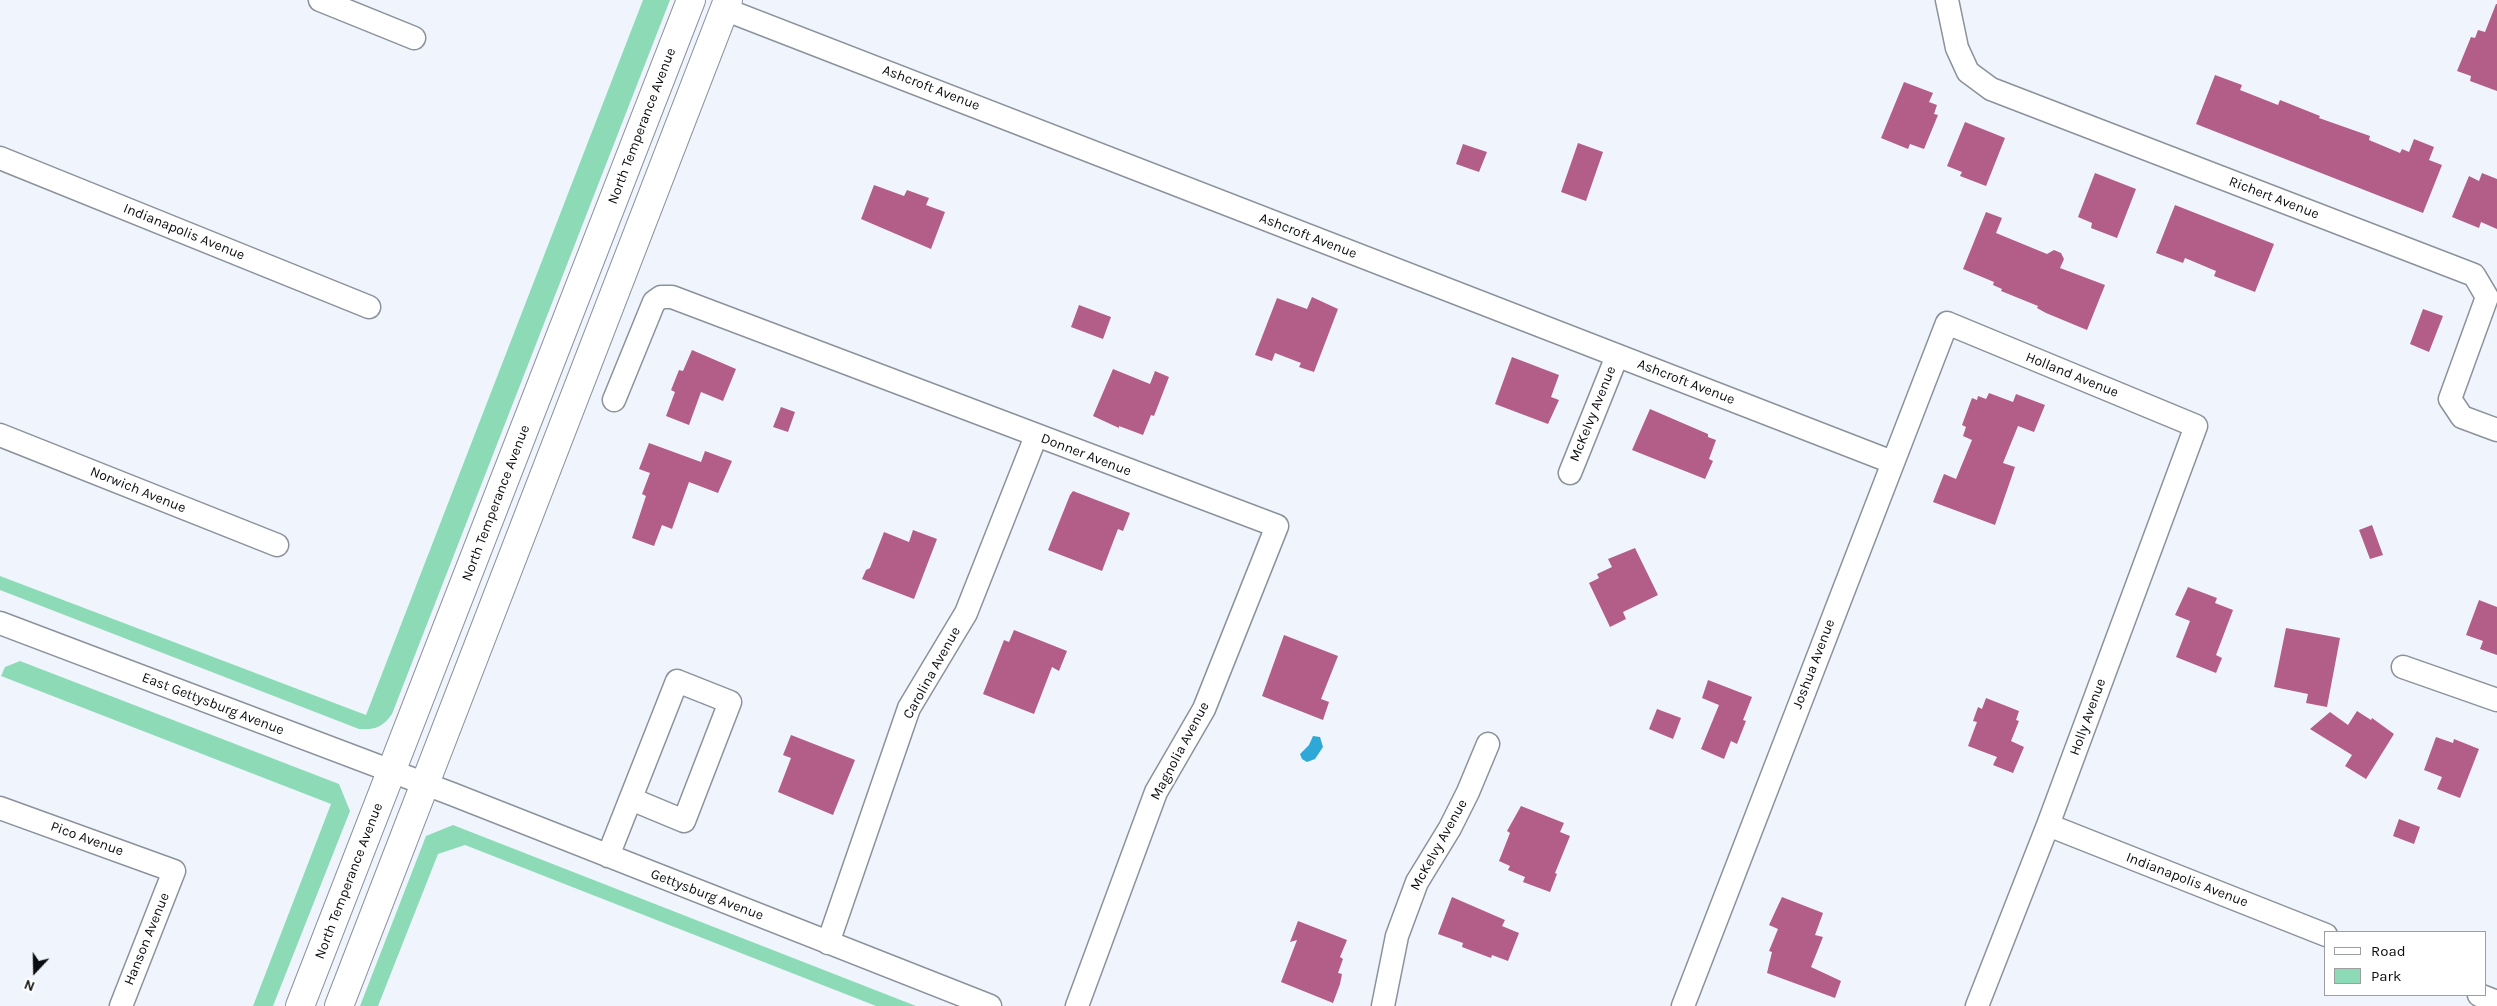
<!DOCTYPE html>
<style>
body{margin:0}
#map{position:relative;width:2497px;height:1006px;overflow:hidden;background:#f0f5fd;font-family:Karla,sans-serif}
canvas{display:block}
.legend{position:absolute;left:2324px;top:931px;width:162px;height:65px;box-sizing:border-box;background:#fff;border:1px solid #9d9e9f;margin:0;padding:6px 9px;list-style:none;font-size:15px;color:#0a0c0f}
.legend li{display:flex;align-items:center;gap:10px;height:25px}
.legend b{width:25px;border:1px solid #9d9e9f}
.north{position:absolute;left:10px;top:946px;width:50px;height:50px;-webkit-text-stroke:4px #fff;paint-order:stroke;rotate:201deg;font-size:14px;font-weight:700;line-height:20px;text-align:center;color:#0a0c0f}
.north::after{content:'';display:block;margin:auto;width:18px;height:22px;background:#0a0c0f;clip-path:polygon(50% 0,100% 100%,50% 72%,0 100%)}
</style>
<div id="map">
<canvas width="2497" height="1006"></canvas>
<ul class="legend">
<li><b style="height:6px;background:#fff"></b>Road</li>
<li><b style="height:14px;background:#8ddbb6"></b>Park</li>
</ul>
<div class="north">N</div>
</div>
<script>
const context = document.querySelector('canvas').getContext('2d');
context.lineJoin = 'round';
function paint(path, color) { context.fillStyle = color; context.fill(path, 'evenodd'); }
function strokePath(path, color, width, dash) { context.strokeStyle = color; context.lineWidth = width; context.lineCap = dash ? 'butt' : 'round'; context.setLineDash(dash || []); context.stroke(path); }
function write(font, color, halo, rows, align = 'center') {
  context.font = font + ' Karla,sans-serif'; context.lineWidth = 5; context.setLineDash([]); context.textBaseline = 'middle'; context.strokeStyle = halo; context.fillStyle = color; for (const [text, x, y, turn = 0] of rows) {
    context.save(); context.translate(x, y); context.rotate((+turn || 0) * Math.PI / 180); context.textAlign = isNaN(turn) ? turn : align; if (halo) context.strokeText(text, 0, 0); context.fillText(text, 0, 0); context.restore();
  }
}
paint(new Path2D(`
 M643 0H670L392 714C383 727 375 730 359 729L0 590V576L366 715Z
 M20 661 339 784 350 811 273 1006H253L331 804 1 676 5 667Z
 M453 825 916 1006H876L465 845 438 854 378 1006H360L426 836Z`), '#8ddbb6');
paint(new Path2D(`
 M1313 736 1320 737 1323 747 1315 759 1307 762 1302 759 1300 754 1309 745Z`), '#2ea9d7');
paint(new Path2D(`
 M2496 4H2497V91L2470 81 2471 76 2457 71 2471 37 2475 38 2478 30 2485 32Z
 M2215 75 2242 85 2240 90 2278 105 2280 100 2320 116 2319 118 2370 136 2369 140 2400 153 2402 149 2409 152 2414 139 2434 147 2429 160 2442 165 2423 213 2196 124Z
 M1904 82 1933 93 1929 102 1937 105 1934 114 1938 115 1924 149 1910 144 1908 149 1881 138Z
 M1965 122 2005 138 1986 186 1960 176 1962 172 1947 166Z
 M1578 143 1603 152 1586 201 1561 192Z
 M1463 144 1487 152 1479 172 1456 164Z
 M2095 173 2136 189 2117 238 2091 228 2092 223 2078 217Z
 M2482 173 2497 179V229L2481 222 2479 228 2452 217 2469 176 2479 181Z
 M874 185 904 196 907 190 929 198 926 205 945 212 931 249 861 219Z
 M2175 205 2274 244 2255 292 2214 276 2216 271 2185 258 2183 263 2156 253Z
 M1986 212 2002 218 1996 233 2047 254 2054 250 2061 253 2064 259 2060 268 2105 285 2087 330 2046 313 2037 308 2038 306 2001 291 2002 289 1993 285 1994 282 1963 269Z
 M1312 297 1338 309 1314 372 1299 367 1301 363 1275 353 1272 361 1255 355 1277 298 1307 309Z
 M1079 305 1111 317 1103 339 1071 327Z
 M2423 309 2443 316 2429 352 2410 344Z
 M692 350 736 369 723 401 701 392 689 425 666 416 675 392 671 390 679 370 683 371Z
 M1512 357 1559 375 1551 397 1559 400 1548 424 1495 404Z
 M1113 369 1150 384 1155 371 1169 377 1154 416 1151 415 1143 435 1119 426V428L1093 416Z
 M1989 393 2013 402 2016 394 2045 405 2034 432 2018 426 2003 463 2015 467 1995 525 1933 502 1944 474 1956 479 1972 440 1963 436 1966 427 1962 425 1972 398 1977 400 1978 396 1986 399Z
 M781 407 795 412 788 432 773 427Z
 M1650 409 1708 434V437L1716 440 1709 459 1713 461 1705 479 1632 450Z
 M649 443 701 462 705 451 732 461 718 493 689 482 672 529 662 525 654 546 632 538 646 496 642 494 650 473 639 469Z
 M1073 491 1130 513 1123 531 1118 529 1102 571 1048 550 1070 495Z
 M2372 525 2383 555 2370 559 2359 530Z
 M913 530 937 539 914 599 862 579 866 570 870 568 884 532 909 542Z
 M1635 548 1658 595 1623 612 1626 619 1610 627 1589 583 1599 578 1597 574 1612 567 1608 559Z
 M2188 587 2217 598 2215 603 2233 610 2216 655 2222 658 2216 673 2176 657 2190 621 2175 615Z
 M2479 600 2497 607V655L2480 649 2483 641 2466 635Z
 M2286 628 2340 638 2327 707 2306 703 2308 694 2274 687Z
 M1014 630 1067 651 1059 671 1052 667 1034 714 983 694 1004 640 1009 642Z
 M1284 635 1338 656 1321 699 1329 702 1323 720 1262 696Z
 M1708 680 1752 697 1743 720 1746 721 1737 744 1731 741 1724 759 1701 749 1719 705 1702 698Z
 M1986 698 2019 711 2016 720 2019 721 2011 741 2024 747 2013 773 1993 765 1997 757 1968 746 1977 722 1973 721 1978 707 1982 709Z
 M1657 709 1681 718 1673 739 1649 729Z
 M2357 711 2371 720 2372 718 2394 734 2366 779 2345 766 2352 755 2310 729 2330 712 2348 725Z
 M791 735 855 760 833 815 778 792 791 758 783 755Z
 M2436 737 2453 743 2454 739 2479 749 2460 798 2437 789 2442 777 2424 770Z
 M1521 806 1564 823 1560 832 1570 836 1555 873 1557 874 1550 892 1523 882 1525 877 1508 870 1510 866 1499 861 1510 833 1507 831Z
 M2399 819 2420 827 2414 844 2393 836Z
 M1452 897 1505 920 1502 926 1519 933 1508 961 1492 955 1491 958 1462 947 1463 943 1438 934Z
 M1782 897 1823 913 1815 935 1823 937 1811 967 1841 981 1835 998 1767 973 1772 952 1769 951 1778 929 1769 925Z
 M1298 921 1347 940 1340 957 1343 959 1338 973 1342 974 1340 984 1333 1003 1281 982 1297 940 1290 942Z`), '#b35d89');
const minor = new Path2D(`
 M320 0 414 38
 M1947 0 1957 48 1968 72 1991 89 2474 275 2487 297 2450 399 2462 417 2497 430
 M724 9 1892 462
 M0 158 369 307
 M614 400 654 302 661 297H672L1277 526 1204 709 1156 792 1077 1006
 M0 435 277 545
 M1570 473 1617 356
 M0 623 452 794 990 1006
 M2403 667 2497 700
 M0 808 174 871 121 1006
 M2048 825 2326 935
 M608 856 677 681 730 702 684 821 631 799
 M828 943 909 708 966 613 1036 436
 M2479 995 2497 1002
 M1383 1006 1397 936 1417 882 1450 828 1468 792 1488 744
 M1683 1006 1947 323 2196 426 2048 825 1977 1006`);
const major = new Path2D(`
 M300 1006 691 0
 M339 1006 728 0`);
strokePath(minor, '#8b929b', 25);
strokePath(major, '#8b929b', 30);
strokePath(minor, '#fff', 22);
strokePath(major, '#fff', 28);
write('14px', '#0a0c0f', '#fff', [
 ["Ashcroft Avenue",931,88,21],
 ["North Temperance Avenue",642,126,-69],
 ["Richert Avenue",2274,198,21],
 ["Indianapolis Avenue",184,232,22],
 ["Ashcroft Avenue",1308,236,21],
 ["Holland Avenue",2072,375,22],
 ["Ashcroft Avenue",1686,382,21],
 ["McKelvy Avenue",1593,414,-68],
 ["Donner Avenue",1086,455,21],
 ["Norwich Avenue",138,490,22],
 ["North Temperance Avenue",496,503,-69],
 ["Joshua Avenue",1814,664,-69],
 ["Carolina Avenue",932,673,-61],
 ["East Gettysburg Avenue",213,704,21],
 ["Holly Avenue",2088,717,-70],
 ["Magnolia Avenue",1180,751,-62],
 ["Pico Avenue",87,839,20],
 ["McKelvy Avenue",1439,845,-61],
 ["Indianapolis Avenue",2187,880,21],
 ["North Temperance Avenue",349,881,-69],
 ["Gettysburg Avenue",707,895,21],
 ["Hanson Avenue",147,939,-68]
]);
</script>
